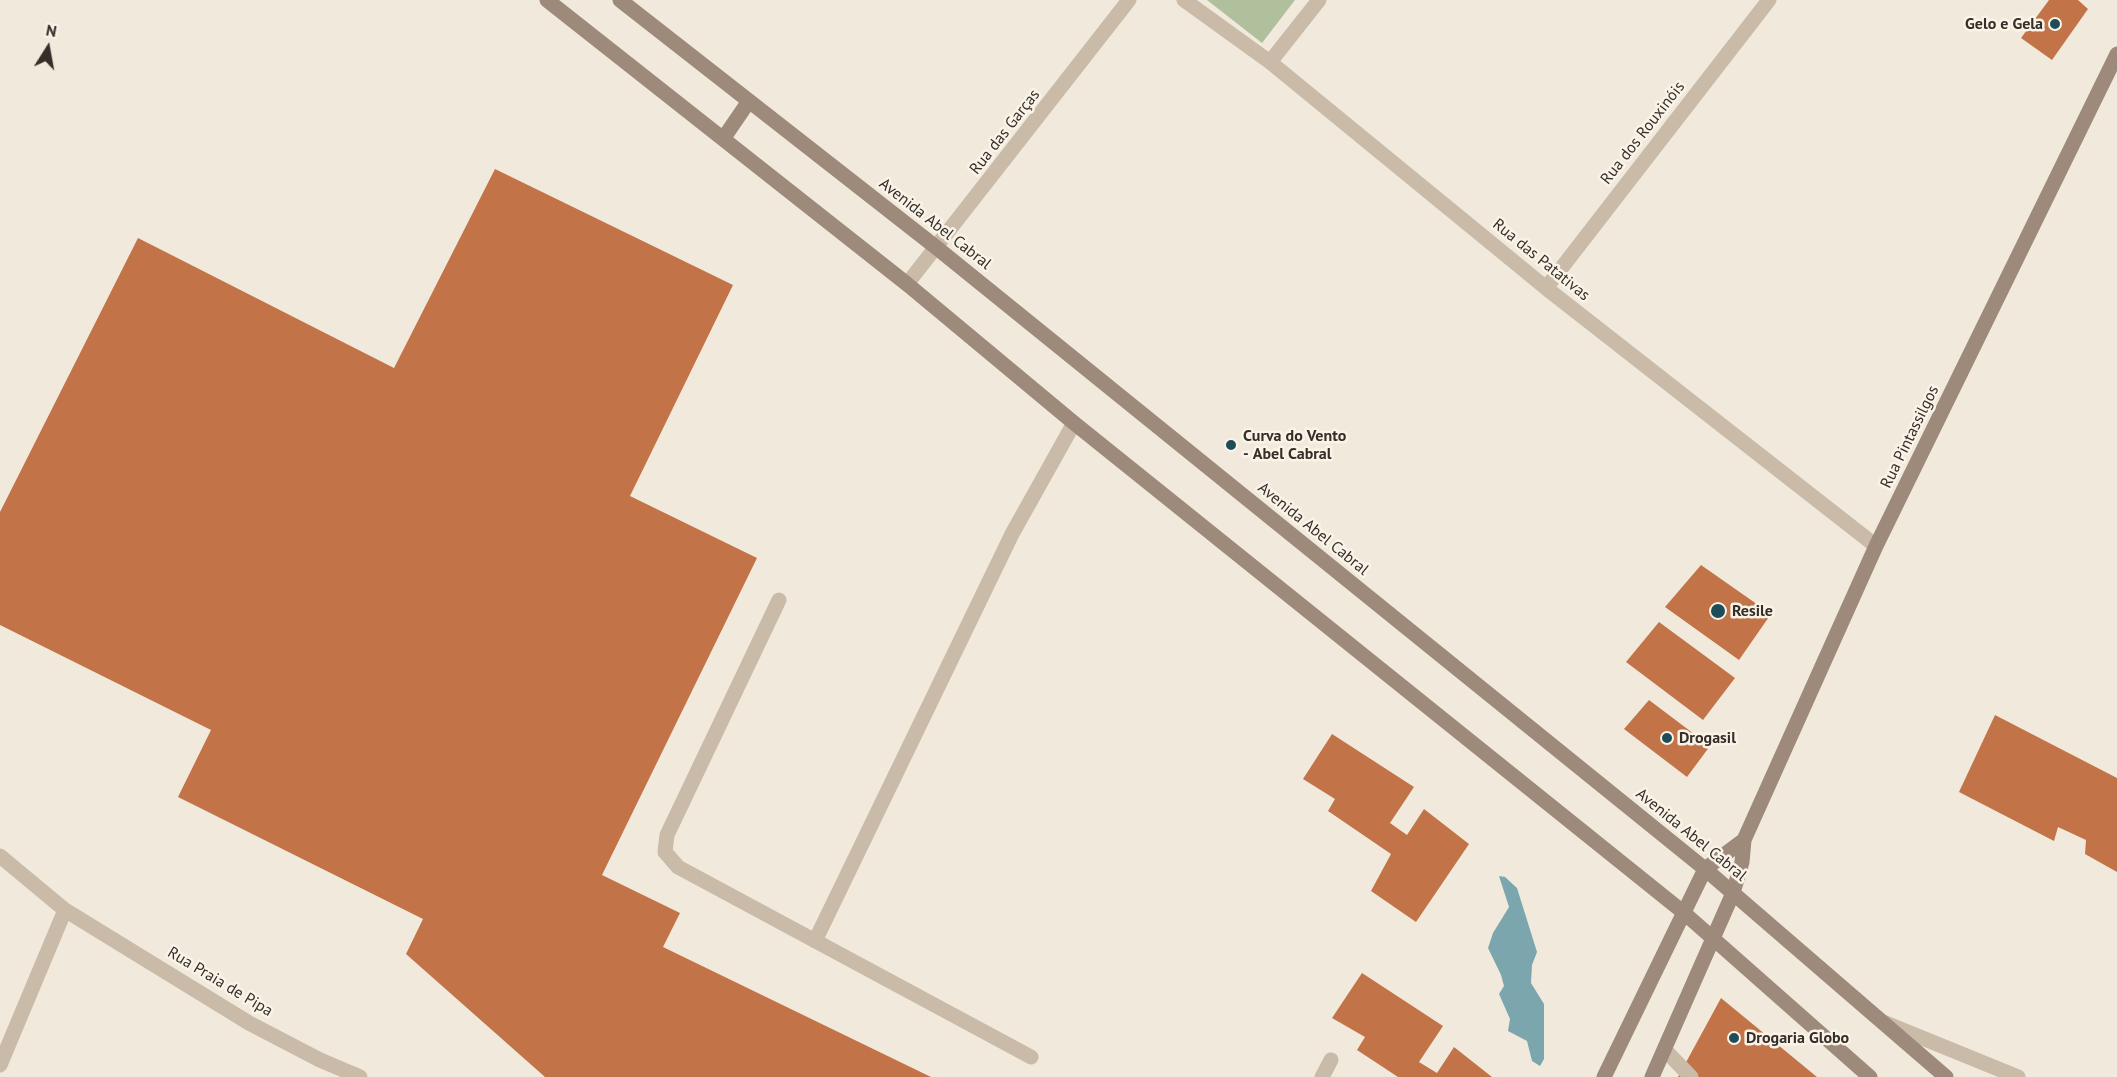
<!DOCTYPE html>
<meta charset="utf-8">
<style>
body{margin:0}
#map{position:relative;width:2117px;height:1077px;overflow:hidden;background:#f1eadc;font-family:"PT Sans",sans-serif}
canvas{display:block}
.north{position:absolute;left:18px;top:18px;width:60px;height:60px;-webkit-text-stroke:4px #f9f3e8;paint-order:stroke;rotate:11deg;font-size:16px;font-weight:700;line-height:24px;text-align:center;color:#362e28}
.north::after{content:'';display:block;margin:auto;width:21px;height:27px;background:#362e28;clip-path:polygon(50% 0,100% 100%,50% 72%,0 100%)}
</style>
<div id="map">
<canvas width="2117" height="1077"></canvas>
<div class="north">N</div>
</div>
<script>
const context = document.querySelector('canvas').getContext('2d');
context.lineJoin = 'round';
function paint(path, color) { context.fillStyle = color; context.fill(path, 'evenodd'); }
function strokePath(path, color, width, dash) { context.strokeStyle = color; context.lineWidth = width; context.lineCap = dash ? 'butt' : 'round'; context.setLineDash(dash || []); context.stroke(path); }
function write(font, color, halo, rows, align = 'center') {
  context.font = font + ' "PT Sans",sans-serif'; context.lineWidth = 5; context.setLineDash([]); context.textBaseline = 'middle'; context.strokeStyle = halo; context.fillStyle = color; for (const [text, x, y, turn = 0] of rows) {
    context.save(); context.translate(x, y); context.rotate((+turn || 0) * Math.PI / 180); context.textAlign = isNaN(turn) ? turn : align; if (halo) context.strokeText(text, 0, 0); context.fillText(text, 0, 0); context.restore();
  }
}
paint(new Path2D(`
 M1207 0H1295L1262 43Z`), '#b0c09c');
paint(new Path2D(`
 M1499 876 1505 877 1517 888 1537 952 1532 965 1531 983 1544 1004V1059L1540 1066 1532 1061 1527 1041 1508 1031 1510 1019 1499 994 1504 986 1501 975 1488 948 1493 933 1509 907Z`), '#7ca6ae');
paint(new Path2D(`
 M2049 0H2078L2088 9 2052 60 2021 38Z
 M495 169 733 285 630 496 757 558 602 875 680 913 663 947 931 1077H545L406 954 423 919 178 797 211 730 0 625V512L138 238 394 368Z
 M1701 565 1771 614 1739 660 1665 607Z
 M1659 622 1735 678 1703 720 1626 662Z
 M1649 700 1710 746 1687 777 1624 729Z
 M1995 715 2117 778V872L2085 854 2086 840 2058 827 2054 841 1959 792Z
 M1332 734 1414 787 1390 823 1407 835 1424 809 1469 844 1416 922 1371 891 1391 854 1328 811 1335 799 1303 779Z
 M1362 973 1443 1026 1419 1062 1437 1073 1454 1047 1492 1077H1398L1357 1050 1365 1037 1332 1018Z
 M1721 998 1817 1077H1678Z`), '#c37348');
strokePath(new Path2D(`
 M779 600 667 835 665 852 678 867 1031 1057
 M815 941 1012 534 1074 423
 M1665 1050 1691 1077
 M1322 1077 1331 1060`), '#c9bba8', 15);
strokePath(new Path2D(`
 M1184 0 1270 62 1546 288 1876 546
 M1270 62 1319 0
 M907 284 1129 0
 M1546 288 1769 0
 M0 856 65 910 249 1023 320 1060 360 1077
 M1883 1022 2018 1077
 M0 1065 65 910`), '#c9bba8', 15);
strokePath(new Path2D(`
 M547 0 907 284 1074 423 1683 912 1870 1077
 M620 0 937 248 1705 869 1946 1077
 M723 139 749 101
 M1604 1077 1705 869 1744 840
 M1652 1077 1733 893 1742 862 1744 840 1876 546 2117 54`), '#9d8a7a', 15);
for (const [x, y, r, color] of [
 [2055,24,6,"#1f4d57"],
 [1231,445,6,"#1f4d57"],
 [1718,611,8,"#1f4d57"],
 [1667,738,6,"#1f4d57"],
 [1734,1038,6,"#1f4d57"]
]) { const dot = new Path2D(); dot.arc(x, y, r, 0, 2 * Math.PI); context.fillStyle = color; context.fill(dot); strokePath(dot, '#f9f3e8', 2); }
write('bold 16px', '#362e28', '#f9f3e8', [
 ["Gelo e Gela",2043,24,"right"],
 ["Curva do Vento",1243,436],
 ["- Abel Cabral",1243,454],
 ["Resile",1732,611],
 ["Drogasil",1679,738],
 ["Drogaria Globo",1746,1038]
], 'left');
write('16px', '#362e28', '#f9f3e8', [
 ["Rua das Garças",1005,132,-52],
 ["Rua dos Rouxinóis",1643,133,-52],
 ["Avenida Abel Cabral",935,224,38],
 ["Rua das Patativas",1541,260,39],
 ["Rua Pintassilgos",1910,437,-64],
 ["Avenida Abel Cabral",1313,529,39],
 ["Avenida Abel Cabral",1691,835,39],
 ["Rua Praia de Pipa",220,982,31]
]);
</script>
